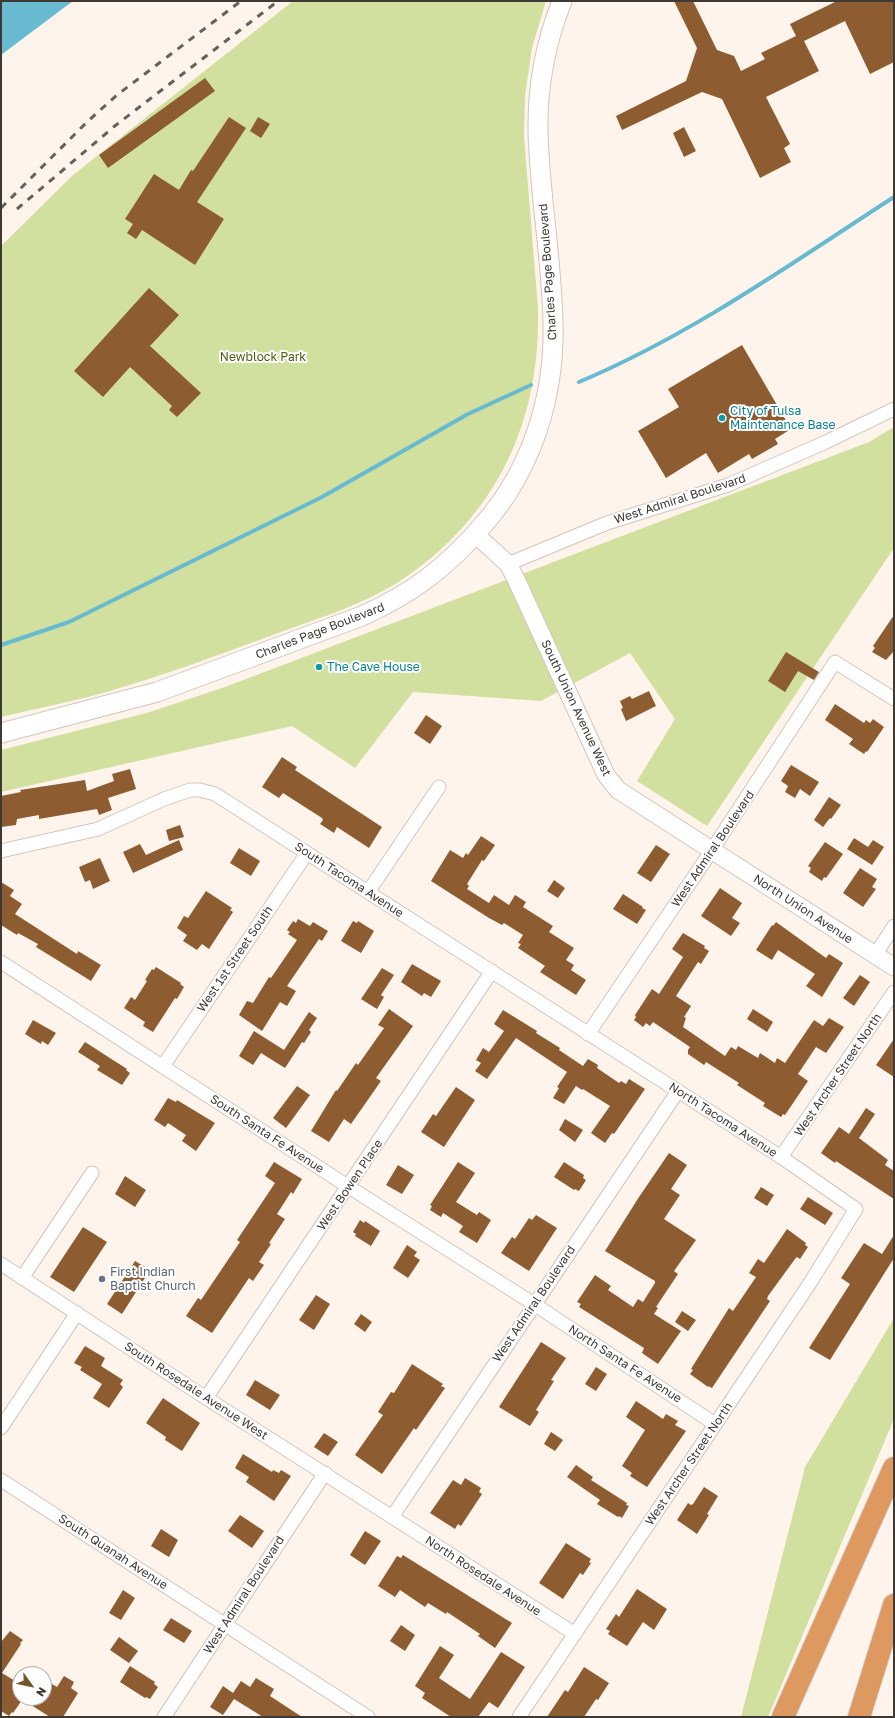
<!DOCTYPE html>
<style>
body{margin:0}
#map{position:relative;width:895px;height:1718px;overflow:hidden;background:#fff4ec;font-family:"Golos Text",sans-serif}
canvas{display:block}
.frame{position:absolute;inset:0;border:2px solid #3e3935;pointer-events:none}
.north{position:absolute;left:12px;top:1666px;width:40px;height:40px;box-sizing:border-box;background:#fff;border:1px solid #b2b0ae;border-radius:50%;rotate:123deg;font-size:11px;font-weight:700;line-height:16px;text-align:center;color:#3e3935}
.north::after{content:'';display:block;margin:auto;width:14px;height:18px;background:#705829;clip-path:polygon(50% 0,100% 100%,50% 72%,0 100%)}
</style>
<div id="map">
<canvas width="895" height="1718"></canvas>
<div class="frame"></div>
<div class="north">N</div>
</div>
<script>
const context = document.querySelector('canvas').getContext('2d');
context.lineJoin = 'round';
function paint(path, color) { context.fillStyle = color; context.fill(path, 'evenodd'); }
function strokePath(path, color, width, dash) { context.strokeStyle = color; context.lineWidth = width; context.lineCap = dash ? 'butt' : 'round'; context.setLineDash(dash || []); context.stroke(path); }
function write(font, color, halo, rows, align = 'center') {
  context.font = font + ' "Golos Text",sans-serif'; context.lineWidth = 4; context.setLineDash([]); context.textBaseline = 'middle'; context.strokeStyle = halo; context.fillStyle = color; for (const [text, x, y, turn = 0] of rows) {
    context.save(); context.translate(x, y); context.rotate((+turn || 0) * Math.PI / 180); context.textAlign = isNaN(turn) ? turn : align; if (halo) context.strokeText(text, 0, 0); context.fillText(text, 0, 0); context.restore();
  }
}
paint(new Path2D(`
 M293 1H546L532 48 525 96 524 137 538 308C541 419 498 514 406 577 364 606 309 621 262 639 213 657 164 675 113 690 77 701 38 708 1 717V246L73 175Z
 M894 427V548L707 826 637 781 675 719 630 653 541 701 413 692 355 768 292 726 1 792V750L150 712 225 687 869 442Z
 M894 1318V1419L768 1717H741L805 1467Z`), '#d2e09f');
paint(new Path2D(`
 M1 1H73L1 55Z`), '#67bacf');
strokePath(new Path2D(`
 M579 382C691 335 792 263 894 197
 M1 645 69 622 322 497 468 414 531 385`), '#67bacf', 4);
paint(new Path2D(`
 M674 1H693L717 50 734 56 741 71 765 59 761 53 796 36 790 24 837 1H894V62L870 74 845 21 804 41 819 71 766 97 790 144 784 148 791 162 760 178 722 99 702 92 622 130 616 116 686 81 697 48Z
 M205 78 215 91 108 168 99 155Z
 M229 117 246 128 197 202 224 219 195 265 142 230 136 239 127 233 133 224 125 219 154 174 179 190 191 170 193 171Z
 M258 117 270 124 261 138 250 131Z
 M684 127 696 151 684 157 673 133Z
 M149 288 179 315 150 346 201 393 177 417 169 410 172 406 130 367 103 397 74 371Z
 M742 345 791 429 775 439 778 444 752 459 749 454 718 473 706 453 666 478 638 431 679 407 668 389Z
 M894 615V651L886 660 872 652 875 648 873 646Z
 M786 652 819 672 814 680 798 671 785 692 768 681Z
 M649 691 656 706 626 721 621 709 623 708 620 701 630 696 632 699Z
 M835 704 864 723 866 720 870 723 873 719 884 727 867 752 866 751 864 754 849 744 853 739 825 720Z
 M426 715 442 726 430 744 414 733Z
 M282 757 297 767 295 770 382 827 369 848 337 827 334 833 320 824 323 820 322 818 283 793 279 798 262 787Z
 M791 765 819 782 810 796 800 789 795 798 785 792 788 786 781 781Z
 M130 769 136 789 108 798 112 810 99 815 97 809 39 819V815L17 819 16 825 1 827V796L21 792 20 790 85 780 87 791 114 781 112 774Z
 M829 797 841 805 831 819 830 818 823 827 814 820Z
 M180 825 184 837 169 841 166 830Z
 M481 836 495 845 484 861 482 860 467 884 469 886 467 889 489 903 494 895 509 905 515 895 526 902 523 907 553 926 549 932 574 948 566 960 574 965 571 970 586 980 576 995 540 972 545 966 518 948 521 944 518 943 523 935 504 923 502 925 489 918 431 881 450 850 463 858 466 853 468 855Z
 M854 838 868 847 873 840 884 847 872 865 847 849Z
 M179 840 183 850 133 873 123 852 140 844 146 855Z
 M825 842 843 854 826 878 824 877 822 881 809 872 811 868 808 866Z
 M656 845 670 854 651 882 637 873Z
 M239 848 260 861 251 876 230 863Z
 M100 858 110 881 93 889 90 880 85 882 79 867Z
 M860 868 877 879 872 887 876 889 863 907 843 893Z
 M554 880 565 888 558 898 547 891Z
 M1 882 14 890 10 896 22 904 15 914 77 954 78 951 101 965 91 981 36 947 38 944 18 933 17 935 1 925Z
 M720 888 742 903 732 918 740 923 731 936 701 916Z
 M206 891 232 908 230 910 233 912 209 949 202 944 197 950 183 941 187 935 177 928 184 916 188 918Z
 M623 894 643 907 642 908 646 910 637 924 613 909Z
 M298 919 310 926 313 922 328 931 322 941 319 939 287 986 296 991 287 1006 280 1002 262 1031 239 1015 247 1001 253 1003 269 977 271 978 297 940 288 934 290 932 287 930 293 921 296 923Z
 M353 921 357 923 358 921 374 931 361 953 341 941Z
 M776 922 826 958 829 954 843 963 822 997 806 986 815 974 778 950 772 960 756 950 772 925 773 926Z
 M683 933 705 946 704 948 709 951 701 964 698 962 676 996 691 1006 684 1017 686 1018 683 1027 725 1056 731 1047 736 1050 738 1046 758 1058 760 1053 775 1063 777 1058 785 1063 814 1020 823 1026 829 1018 844 1027 826 1053 816 1047 798 1074 808 1081 785 1115 783 1114 781 1117 763 1106 765 1103 737 1085 739 1083 706 1062 704 1065 688 1054V1050L690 1047 653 1022 650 1026 646 1023 643 1027 634 1020 636 1017 635 1015 652 989 659 994 683 957 672 949Z
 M412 964 441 981 431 997 424 993 422 996 401 982Z
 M156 967 181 983 180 984 184 987 177 999 175 998 153 1032 143 1026 145 1022 124 1008 131 997 135 1000 147 981 145 980 152 969 154 970Z
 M382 968 394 975 381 995 384 997 377 1009 361 999Z
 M860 975 870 982 854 1006 843 998Z
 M389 1009 413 1026 376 1078 381 1081 351 1124 344 1119 329 1142 311 1131 336 1090 337 1091 356 1063 358 1065 384 1028 378 1025Z
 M753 1009 773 1022 767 1032 747 1019Z
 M503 1010 537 1031 536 1033 560 1048 559 1050 583 1066 588 1059 598 1065 597 1068 619 1083 621 1081 626 1084 629 1079 645 1089 614 1134 612 1133 605 1143 591 1133 610 1106 583 1089 582 1090 576 1086 564 1104 553 1098 559 1088 557 1087 567 1072 516 1038 487 1079 475 1071 481 1063 476 1060 483 1048 489 1052 504 1031 494 1024Z
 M309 1012 317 1018 309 1030 311 1032 304 1043 302 1042 285 1068 261 1053 253 1065 239 1056 254 1031 284 1050Z
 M33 1020 56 1033 48 1045 42 1041 41 1044 25 1034Z
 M894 1039V1077L876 1065Z
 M85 1042 127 1069 126 1070 130 1073 122 1085 97 1070 100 1066 78 1052Z
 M297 1086 310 1095 286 1128 273 1118Z
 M456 1087 475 1100 444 1147 421 1132 433 1114 436 1116Z
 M168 1098 176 1102 177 1100 215 1123 196 1151 182 1141 186 1135 168 1123 165 1127 154 1120Z
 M866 1108 875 1114 859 1138 888 1160 885 1165 894 1171V1199L836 1161 835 1163 821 1153 839 1127 849 1134Z
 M565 1119 583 1130 575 1142 559 1130Z
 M669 1153 687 1165 671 1189 680 1195 664 1219 696 1240 674 1271 678 1274 656 1307 658 1308 654 1314 681 1331 658 1364 642 1353 644 1348 579 1307 581 1304 577 1302 595 1275 611 1286 608 1290 633 1307 638 1299 643 1302 655 1283V1281L605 1251 639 1197Z
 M274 1162 302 1179 293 1194 291 1192 277 1214 285 1219 269 1243 271 1244 259 1262 264 1265 253 1281 249 1278 212 1333 186 1316 198 1298 201 1300 240 1242 237 1240 275 1183 265 1176Z
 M458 1162 475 1173 456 1202 477 1215 479 1212 491 1220 477 1243 459 1232 463 1226 443 1213 441 1217 430 1210 432 1206 430 1205Z
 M564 1162 584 1175 583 1178 586 1180 579 1191 575 1189 574 1190 554 1177Z
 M398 1165 414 1175 402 1194 386 1185Z
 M125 1176 146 1190 135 1207 115 1194Z
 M761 1187 774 1195 767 1206 754 1198Z
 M808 1197 833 1213 825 1225 800 1209Z
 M536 1215 557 1228 529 1271 501 1253 512 1237 515 1239 529 1218 532 1220Z
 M360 1220 364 1223 365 1221 380 1231 371 1246 355 1236 356 1234 353 1232Z
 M83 1227 107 1242 74 1292 50 1277Z
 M787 1229 806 1243 805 1245 808 1247 800 1259 797 1257 795 1259 768 1296 767 1299 770 1301 712 1388 708 1386V1387L690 1374 693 1370 691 1369 729 1308 733 1311 756 1277 749 1273 758 1259 764 1263Z
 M894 1235V1258L830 1360 809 1348 850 1284 841 1278 864 1243 882 1254Z
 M407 1245 417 1252 414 1256 420 1260 408 1278 393 1268Z
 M135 1261 150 1270 122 1314 107 1304Z
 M316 1295 330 1304 314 1330 299 1320Z
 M682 1311 696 1320 688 1331 675 1322Z
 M361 1314 372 1322 365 1332 354 1324Z
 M541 1342 566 1358 551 1380 554 1381 536 1410 539 1412 530 1426 499 1407Z
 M85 1346 105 1358 101 1366 123 1380 120 1384 123 1387 109 1408 93 1398 102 1384 80 1370 82 1367 74 1363Z
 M412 1364 443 1384 441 1386 445 1388 416 1430 414 1428 382 1474 355 1455 383 1415 378 1412 391 1392 394 1393Z
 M596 1367 607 1374 596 1391 585 1384Z
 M255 1380 280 1395 270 1410 246 1395Z
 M163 1398 200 1423 182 1451 165 1440 166 1437 146 1423Z
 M636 1401 663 1419 666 1414 678 1421 675 1425 686 1431 647 1487 630 1476 632 1473 622 1466 645 1430 626 1417Z
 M551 1432 563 1440 555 1451 544 1444Z
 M324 1433 338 1442 328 1456 314 1447Z
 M243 1454 272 1472 273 1470 279 1473 281 1470 291 1476 274 1501 246 1482 249 1477 235 1468Z
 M576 1465 593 1477 591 1480 627 1503 626 1505 629 1506 622 1518 619 1516 618 1517 597 1504 600 1500 567 1477Z
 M465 1478 481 1488 479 1492 482 1494 461 1526 458 1524 455 1529 430 1513 453 1480 461 1485Z
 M704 1487 718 1496 707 1514 709 1515 697 1534 677 1520 688 1503 691 1505 693 1504Z
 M240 1515 264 1531 252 1548 228 1531Z
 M161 1529 178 1540 169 1557 151 1546Z
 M365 1531 381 1541 365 1565 350 1555Z
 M566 1543 591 1559 589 1562 591 1563 583 1575 580 1573 563 1599 539 1583Z
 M403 1555 512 1623 495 1648 478 1636 480 1634 447 1612 446 1614 428 1603 425 1607 400 1590 395 1597 378 1586 397 1556 401 1558Z
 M637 1589 667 1609 654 1630 643 1622 627 1646 608 1634 610 1631 606 1629 616 1614 619 1617Z
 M123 1590 135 1598 121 1620 109 1613Z
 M171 1618 192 1631 184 1643 163 1630Z
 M401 1625 415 1635 405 1651 390 1641Z
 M10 1631 23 1640 20 1643 21 1644 2 1673 20 1684V1703L13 1713 12 1712 9 1716 1 1711V1642Z
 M119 1637 138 1651 129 1663 110 1650Z
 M440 1646 454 1655 439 1678 470 1699 501 1652 525 1667 498 1708 489 1702 478 1717H451L422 1698 425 1693 415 1686Z
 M130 1666 155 1682 154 1684 158 1687 150 1699 146 1697 145 1698 120 1682Z
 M584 1667 609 1683 598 1700 596 1699 584 1717H547L565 1690 568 1692Z
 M64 1676 74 1682 71 1688 78 1693 63 1717H50L20 1698H44L52 1684 57 1687Z
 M256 1678 274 1689 270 1696 302 1717H263L234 1699 223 1715 210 1707 223 1686 233 1693 241 1681 250 1687Z`), '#8d5c31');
const minor = new Path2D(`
 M508 564 607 523 728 485 826 442 894 409
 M1 851 98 829 164 799 190 790H200L215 794 678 1091 781 1157 856 1209 810 1283 519 1717
 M368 892 439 787
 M875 955 894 926
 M1 962 349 1187 534 1304 715 1424
 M588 1034 712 850 835 662 894 699
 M163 1066 307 853
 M781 1157 894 992
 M1 1264 206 1398 575 1634
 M22 1278 92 1173
 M206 1398 492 971
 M1 1428 77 1313
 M1 1480 368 1717
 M392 1517 678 1091
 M164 1717 325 1473`);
const tertiary = new Path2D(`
 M475 534 508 564 515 577 606 775 618 790 894 967`);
const secondary = new Path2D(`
 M1 733 157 692 362 616C413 593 447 567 484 524 532 469 555 396 553 323 552 266 542 209 539 152 535 100 543 49 562 1`);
const motorway = new Path2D(`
 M783 1717 894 1468
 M859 1717 894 1605`);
strokePath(minor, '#d2c5bb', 15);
strokePath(tertiary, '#d2c5bb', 19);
strokePath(secondary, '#d2c5bb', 21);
strokePath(motorway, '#d8d7d7', 24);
strokePath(minor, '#fff', 13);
strokePath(tertiary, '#fff', 17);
strokePath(secondary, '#fff', 19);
strokePath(motorway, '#dd9960', 22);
strokePath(new Path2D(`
 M1 208 88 121 117 95 241 1
 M17 209 116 125 278 1`), '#66605b', 3, [7, 7]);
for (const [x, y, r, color] of [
 [722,418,4,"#0f9aa8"],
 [319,667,4,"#0f9aa8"],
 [102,1279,4,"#6b7280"]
]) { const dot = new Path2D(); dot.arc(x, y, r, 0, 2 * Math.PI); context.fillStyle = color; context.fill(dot); strokePath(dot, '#fff', 1.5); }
write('12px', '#3e3935', '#fff', [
 ["Charles Page Boulevard",548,272,-94],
 ["West Admiral Boulevard",680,499,-18],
 ["Charles Page Boulevard",320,631,-21],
 ["South Union Avenue West",576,708,65],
 ["West Admiral Boulevard",713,849,-56],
 ["South Tacoma Avenue",349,880,33],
 ["North Union Avenue",803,909,33],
 ["West 1st Street South",235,959,-56],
 ["West Archer Street North",838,1075,-56],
 ["North Tacoma Avenue",723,1120,33],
 ["South Santa Fe Avenue",267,1134,33],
 ["West Bowen Place",350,1185,-56],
 ["West Admiral Boulevard",534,1304,-56],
 ["North Santa Fe Avenue",625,1364,33],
 ["South Rosedale Avenue West",196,1391,33],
 ["West Archer Street North",689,1464,-56],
 ["South Quanah Avenue",113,1552,33],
 ["North Rosedale Avenue",483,1576,33],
 ["West Admiral Boulevard",244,1595,-57]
]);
write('12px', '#505b14', '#fff', [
 ["Newblock Park",263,357]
]);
write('12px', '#0d838f', '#fff', [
 ["City of Tulsa",730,411],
 ["Maintenance Base",730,425],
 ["The Cave House",327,667]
], 'left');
write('12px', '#5b616d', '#fff', [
 ["First Indian",110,1272],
 ["Baptist Church",110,1286]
], 'left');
</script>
